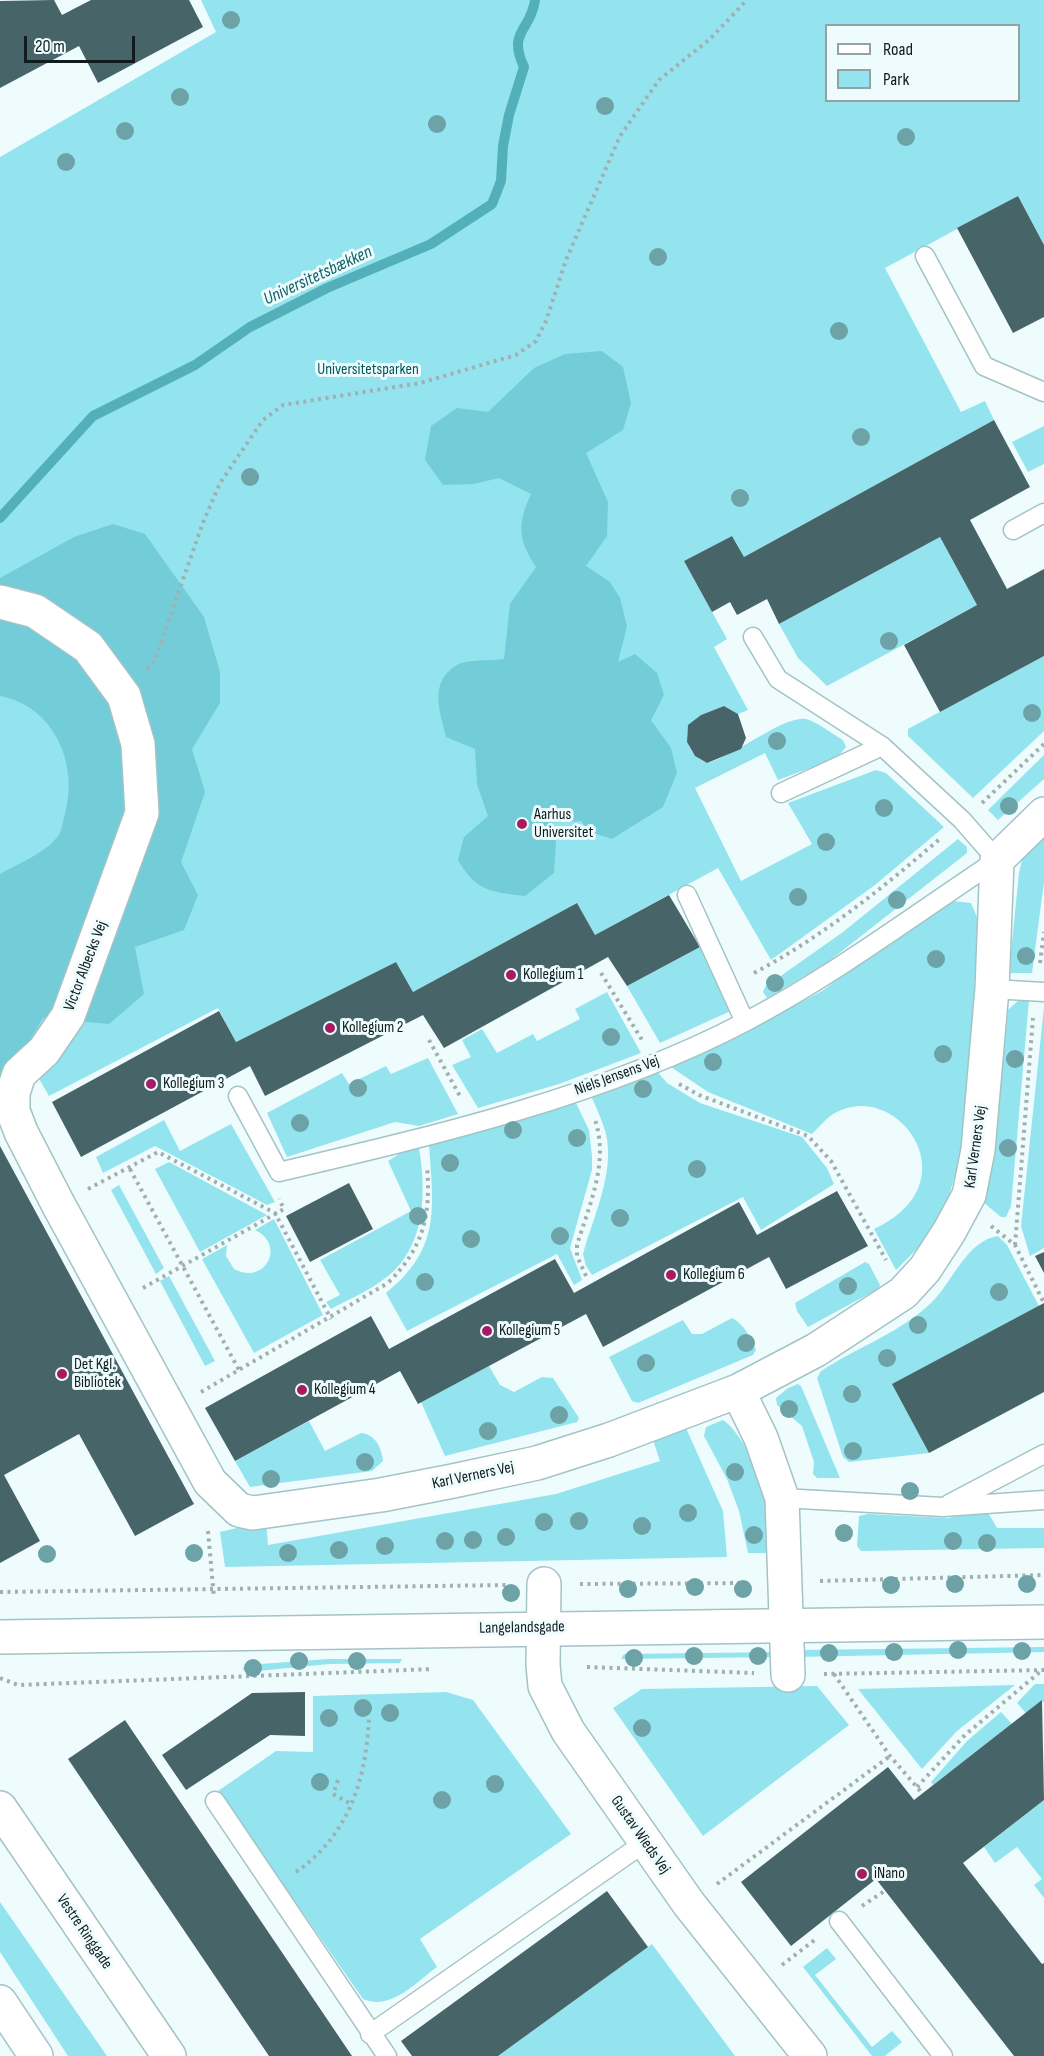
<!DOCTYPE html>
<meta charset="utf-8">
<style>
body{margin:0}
#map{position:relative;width:1044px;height:2056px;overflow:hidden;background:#effcfd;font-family:"Sofia Sans Condensed",sans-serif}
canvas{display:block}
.legend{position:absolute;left:825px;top:24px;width:195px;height:78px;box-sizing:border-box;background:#effcfd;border:2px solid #95a2a3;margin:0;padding:8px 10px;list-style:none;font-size:18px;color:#0f1b1c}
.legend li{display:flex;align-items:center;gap:12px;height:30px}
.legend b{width:30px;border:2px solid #95a2a3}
.scale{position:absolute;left:24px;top:36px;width:111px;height:27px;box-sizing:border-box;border:3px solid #0f1b1c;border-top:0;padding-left:8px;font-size:18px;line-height:21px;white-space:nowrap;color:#0f1b1c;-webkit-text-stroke:4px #effcfd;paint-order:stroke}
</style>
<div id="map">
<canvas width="1044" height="2056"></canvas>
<ul class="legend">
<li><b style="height:8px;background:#fff"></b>Road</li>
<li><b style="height:16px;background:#93e4ee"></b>Park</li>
</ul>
<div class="scale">20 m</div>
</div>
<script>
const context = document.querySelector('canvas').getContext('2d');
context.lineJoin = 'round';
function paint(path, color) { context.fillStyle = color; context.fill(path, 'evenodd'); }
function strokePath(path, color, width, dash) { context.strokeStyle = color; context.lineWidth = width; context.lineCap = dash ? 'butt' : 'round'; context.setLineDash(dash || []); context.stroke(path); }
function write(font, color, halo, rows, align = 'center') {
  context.font = font + ' "Sofia Sans Condensed",sans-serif'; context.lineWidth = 6; context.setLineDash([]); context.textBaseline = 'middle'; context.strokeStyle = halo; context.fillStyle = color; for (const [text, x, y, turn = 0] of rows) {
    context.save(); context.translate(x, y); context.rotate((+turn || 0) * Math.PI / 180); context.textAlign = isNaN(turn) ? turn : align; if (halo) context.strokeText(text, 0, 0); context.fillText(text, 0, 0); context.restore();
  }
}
paint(new Path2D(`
 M201 0H1044V245L1018 196 885 268 961 412 985 401 994 420 744 557 732 536 684 561 727 639 714 647 748 710 738 714 724 706 701 715 689 725C684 742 691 756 707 763 733 757 784 715 806 719 818 722 832 734 843 740L846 747 837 758 778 780 765 753 695 788 741 881 812 844 788 803 876 770 886 773 944 827 875 885 771 960 718 868 595 935 577 903 413 992 396 962 236 1042 218 1008 49 1096 19 1044 0 1063V157L216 32ZM826 26H1018V100H826Z
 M1044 426V464L1028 472 1012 442Z
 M940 537 977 605 827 686 798 658 779 624Z
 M1044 656V731L973 798 908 736V729Z
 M1044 755V779L998 820 988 810Z
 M1044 826V882L1032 973H1009L1019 872 1025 849Z
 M958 839 967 847V853L828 962 767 998 763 992 765 987 843 932Z
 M944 900 971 903 980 924 963 1142 955 1175 949 1196 935 1224 923 1243 896 1270 874 1229C978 1181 891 1071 829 1117 823 1122 818 1128 812 1134L708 1092 668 1065 733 1038 822 991Z
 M700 947 733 1010 660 1043 627 986Z
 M607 992 641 1053 559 1084 478 1108 452 1065 471 1057 462 1040 482 1029 497 1053 533 1034 537 1041 580 1019 575 1009Z
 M1020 999 1029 1000 1011 1206 1006 1217H1001L983 1202 996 1132 1008 1010Z
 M1044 1007V1248L1030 1256 1021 1226Z
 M428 1058 458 1114 419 1126 395 1122 287 1157 267 1113 342 1073 349 1084 386 1066 391 1074Z
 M655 1069 667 1083 700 1103 802 1137 827 1168 834 1184 761 1230 743 1197 592 1275 586 1266 583 1254C593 1217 615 1173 606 1134 602 1119 595 1105 589 1091Z
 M575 1101 589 1130 592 1156V1170L570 1248 582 1280 574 1285 557 1254 407 1331 386 1293C442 1248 433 1207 429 1144Z
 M164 1120 180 1151 231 1124 275 1202 267 1205 155 1146 103 1173 96 1157Z
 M418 1142C427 1191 427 1252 380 1282 365 1293 347 1300 331 1309L326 1302 340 1295 320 1260 411 1211 388 1161Z
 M169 1162 267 1215 200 1252 155 1169Z
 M119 1185 164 1268 156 1274 111 1190Z
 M274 1219 323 1315 254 1353 202 1259 227 1245 226 1256 234 1269C266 1286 286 1244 255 1230Z
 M998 1236 1007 1245 1039 1306 893 1384 929 1453 849 1462 843 1457 817 1378 821 1371C859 1346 901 1333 934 1300 953 1280 968 1240 998 1236Z
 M865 1262 869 1264 880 1285 878 1289 808 1327 797 1311 795 1303Z
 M169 1276 215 1361 205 1366 160 1281Z
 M732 1318C745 1325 750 1337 756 1350L753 1355 638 1403 632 1401 609 1357 683 1320 692 1334H702Z
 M489 1366 500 1385 514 1392 542 1377 553 1378 579 1418 577 1422 445 1456 421 1402Z
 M798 1384 801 1386 840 1478H817L813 1474 814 1462 802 1426 777 1405 776 1398 788 1388Z
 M723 1420C739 1430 764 1477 769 1496 774 1513 772 1535 774 1553H748L739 1511 727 1479 704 1436 706 1427Z
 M309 1421 325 1451 361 1433C375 1434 382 1448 383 1461L372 1471 250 1487 235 1461Z
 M686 1428 723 1511 727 1557 225 1567 220 1532 266 1521 268 1545 556 1494 660 1461 653 1440Z
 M986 1509 997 1528H1044V1548L861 1551 857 1546 859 1516 868 1514 948 1518Z
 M1044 1647V1652L796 1657V1650Z
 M784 1652 780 1657 621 1659 624 1654Z
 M328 1659H402L400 1663 329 1664 248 1672 242 1669 247 1665Z
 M1035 1684H1044V1703L1042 1701 1026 1713 1017 1703Z
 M1015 1685 957 1731 922 1769 858 1689Z
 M817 1686 849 1725 703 1836 613 1708 642 1689Z
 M446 1692 473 1700 571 1834 420 1939 437 1967C415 1983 391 2011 363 1999L218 1791 276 1751 313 1752V1696Z
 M1001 1712 1012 1724 933 1785 931 1782 967 1741Z
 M1044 1800V1898L1034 1885 1042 1879 1017 1847 995 1863 984 1847Z
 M0 1902 107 2056H68L0 1952Z
 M652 1944 735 2056H498Z
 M827 1948 836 1959 815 1975 872 2047 892 2031 902 2042 885 2056H872L803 1967Z`), '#93e4ee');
paint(new Path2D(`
 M602 351 623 367 631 403 623 430 586 453 608 502 607 536 586 566 610 582 620 598 627 626 618 662 635 654 657 673 664 695 651 720 671 748 677 773 663 807 612 839 590 832 581 821 549 823 556 841 554 873 525 896C490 892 476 891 458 860L464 837 488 816 477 784 475 749 446 737C440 712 428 682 457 665 468 659 491 661 504 659L510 604 536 567C518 540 517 524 531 494L499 478 474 484 443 485 425 460 431 426 457 408 488 412 534 368 565 354Z
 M113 524 145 534 204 617 220 672V703L192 749 205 792 181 862 198 895 184 930 135 947 144 994 109 1024 43 1018 7 1079 0 1077V874C17 864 46 853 58 836 62 831 63 820 65 814 79 764 54 706 0 696V578L74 537Z`), '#72cdd8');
strokePath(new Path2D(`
 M0 518 93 416 195 365 250 327 327 288 431 244 492 204 501 181 503 146 509 115 524 67C507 31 531 31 535 0`), '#53b0ba', 10);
paint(new Path2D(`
 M54 0 62 15 91 0H189L203 27 98 83 79 46 0 88V1Z
 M1018 196 1044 245V317L1013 333 957 228Z
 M994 420 1030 487 970 520 1007 589 1044 569V656L940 712 904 645 977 605 940 537 779 624 767 599 737 615 730 602 712 612 684 561 732 536 744 557Z
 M724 706 738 714 746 738 741 749 707 763 695 756 687 742 688 725 701 715Z
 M669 895 700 947 627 986 608 957 444 1048 423 1015 265 1096 250 1066 81 1157 52 1102 219 1011 236 1042 396 962 413 992 577 903 595 935Z
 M0 1146 194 1504 135 1536 79 1434 4 1475 40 1541 0 1563Z
 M349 1183 373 1229 310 1262 286 1216Z
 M837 1191 868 1246 786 1289 769 1257 603 1347 586 1314 418 1404 400 1371 235 1461 205 1408 371 1316 389 1349 555 1259 574 1293 739 1202 757 1235Z
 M1044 1252V1273L1035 1256Z
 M1044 1303V1392L929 1453 892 1384Z
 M305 1692V1736L270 1735 186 1790 162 1755 252 1693Z
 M1042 1700 1044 1800 963 1863 1042 1964 1044 1963V2056H1014L876 1879 791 1946 741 1882 888 1767 914 1800Z
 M125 1720 352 2056H269L68 1759Z
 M607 1891 648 1947 498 2056H412L401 2041Z`), '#476468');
const service = new Path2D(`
 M925 256 984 366 1044 392
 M1013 530 1044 513
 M781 793 882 746
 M687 895 745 1022
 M992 989 1044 992
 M238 1096 279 1172C433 1136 604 1096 745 1022 833 976 914 915 997 860L962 820 882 746 778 679 753 637
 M782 1498 943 1507 1044 1500
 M949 1504 1044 1454
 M215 1801 387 2056
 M839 1921 943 2056
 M370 2034 644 1843`);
const minor = new Path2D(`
 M0 602 35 611 88 647 124 696 138 744 142 813 68 1016 44 1051 19 1074 13 1093V1111L21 1132 58 1204 210 1482 239 1510 253 1513 381 1495 453 1481 537 1463 609 1440 738 1391 816 1350 903 1293 925 1269 949 1232 969 1195 978 1150 992 989 997 860 1044 814
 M738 1391 761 1438 782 1498 788 1675
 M544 1584 543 1665 545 1686 568 1731 689 1904 810 2056`);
const tertiary = new Path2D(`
 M0 1637 1044 1622`);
const secondary = new Path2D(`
 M0 1808 169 2056
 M0 2002 36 2056`);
strokePath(service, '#a3c3c6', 21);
strokePath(minor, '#a3c3c6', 36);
strokePath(tertiary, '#a3c3c6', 36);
strokePath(secondary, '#a3c3c6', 36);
strokePath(new Path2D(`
 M147 669 155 660 202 525 220 483 263 420 283 405 420 383 516 355 536 341 546 321 566 260 620 136 659 80 710 39 747 0
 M982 803 1044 744
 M1040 963 1044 932
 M601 973 642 1040
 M754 973C822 937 884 887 942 837
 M429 1040 461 1098
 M679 1084 699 1095 808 1136 831 1161 886 1260
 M130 1169 239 1370
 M88 1189 158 1152 275 1213 331 1319
 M991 1226 1015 1245 1044 1303
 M1015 1245 1033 1018
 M586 1276 577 1256V1245C590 1203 610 1160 594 1117
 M143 1288 284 1209 279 1199
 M201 1392 388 1283C424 1247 431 1215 427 1166
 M208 1531 214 1598
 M820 1581 1044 1575
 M580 1584 749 1583
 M0 1592 509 1585
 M587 1667 754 1673
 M824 1674 1044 1670
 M834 1674 890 1756 922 1793
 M0 1678 18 1685 433 1669
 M338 1780 333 1794 353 1805
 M917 1787 965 1735 1041 1671
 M296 1872C349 1835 366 1780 369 1718
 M717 1884 890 1756
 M862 1906 886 1890
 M782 1965 816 1939`), '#a2afb0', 4, [3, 4.5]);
strokePath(service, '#fff', 18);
strokePath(minor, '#fff', 33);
strokePath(tertiary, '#fff', 33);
strokePath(secondary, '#fff', 33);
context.fillStyle = '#6da2a7';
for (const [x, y] of [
 [231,20],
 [180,97],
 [605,106],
 [437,124],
 [125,131],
 [906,137],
 [66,162],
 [658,257],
 [839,331],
 [861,437],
 [250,477],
 [740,498],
 [889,641],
 [1032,713],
 [777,741],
 [1009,806],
 [884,808],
 [826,842],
 [798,897],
 [897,900],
 [1026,956],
 [936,959],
 [775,983],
 [611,1037],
 [943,1054],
 [1015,1059],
 [713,1062],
 [358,1088],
 [643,1089],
 [300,1123],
 [513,1130],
 [577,1138],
 [1008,1148],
 [450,1163],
 [697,1169],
 [418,1216],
 [620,1218],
 [560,1236],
 [471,1239],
 [425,1282],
 [848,1286],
 [999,1292],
 [918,1325],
 [746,1343],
 [887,1358],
 [646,1363],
 [852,1394],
 [789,1409],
 [559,1415],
 [488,1431],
 [853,1451],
 [365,1462],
 [735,1472],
 [271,1479],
 [910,1491],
 [688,1513],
 [579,1521],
 [544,1522],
 [642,1526],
 [844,1533],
 [754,1535],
 [506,1537],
 [473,1540],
 [445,1541],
 [953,1541],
 [987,1543],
 [385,1546],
 [339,1550],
 [194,1553],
 [288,1553],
 [47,1554],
 [955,1584],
 [1027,1584],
 [891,1585],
 [695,1587],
 [628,1589],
 [743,1589],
 [511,1593],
 [958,1650],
 [1022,1651],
 [894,1652],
 [829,1653],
 [694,1656],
 [758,1656],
 [634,1658],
 [299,1661],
 [357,1661],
 [253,1668],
 [363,1708],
 [390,1713],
 [329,1718],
 [642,1728],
 [320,1782],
 [495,1784],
 [442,1800]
]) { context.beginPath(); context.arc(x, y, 9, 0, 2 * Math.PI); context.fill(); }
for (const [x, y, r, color] of [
 [522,824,6,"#a51c63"],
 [511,975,6,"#a51c63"],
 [330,1028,6,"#a51c63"],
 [151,1084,6,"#a51c63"],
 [671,1275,6,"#a51c63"],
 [487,1331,6,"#a51c63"],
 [62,1374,6,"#a51c63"],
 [302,1390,6,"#a51c63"],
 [862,1874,6,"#a51c63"]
]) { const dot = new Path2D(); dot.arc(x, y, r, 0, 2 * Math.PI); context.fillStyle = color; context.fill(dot); strokePath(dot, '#effcfd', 2); }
write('16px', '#035860', '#effcfd', [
 ["Universitetsparken",368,370]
]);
write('16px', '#0f1b1c', '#effcfd', [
 ["Aarhus",534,815],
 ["Universitet",534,833],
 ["Kollegium 1",523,975],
 ["Kollegium 2",342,1028],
 ["Kollegium 3",163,1084],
 ["Kollegium 6",683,1275],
 ["Kollegium 5",499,1331],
 ["Det Kgl.",74,1365],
 ["Bibliotek",74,1383],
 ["Kollegium 4",314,1390],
 ["iNano",874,1874]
], 'left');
write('16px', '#0f1b1c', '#effcfd', [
 ["Victor Albecks Vej",86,966,-69],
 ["Niels Jensens Vej",617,1076,-20],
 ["Karl Verners Vej",976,1147,-82],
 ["Karl Verners Vej",473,1476,-12],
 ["Langelandsgade",522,1628,-1],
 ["Gustav Wieds Vej",640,1835,55],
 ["Vestre Ringgade",84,1932,56]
]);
write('italic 18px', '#15626a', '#effcfd', [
 ["Universitetsbækken",318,276,-25]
]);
</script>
